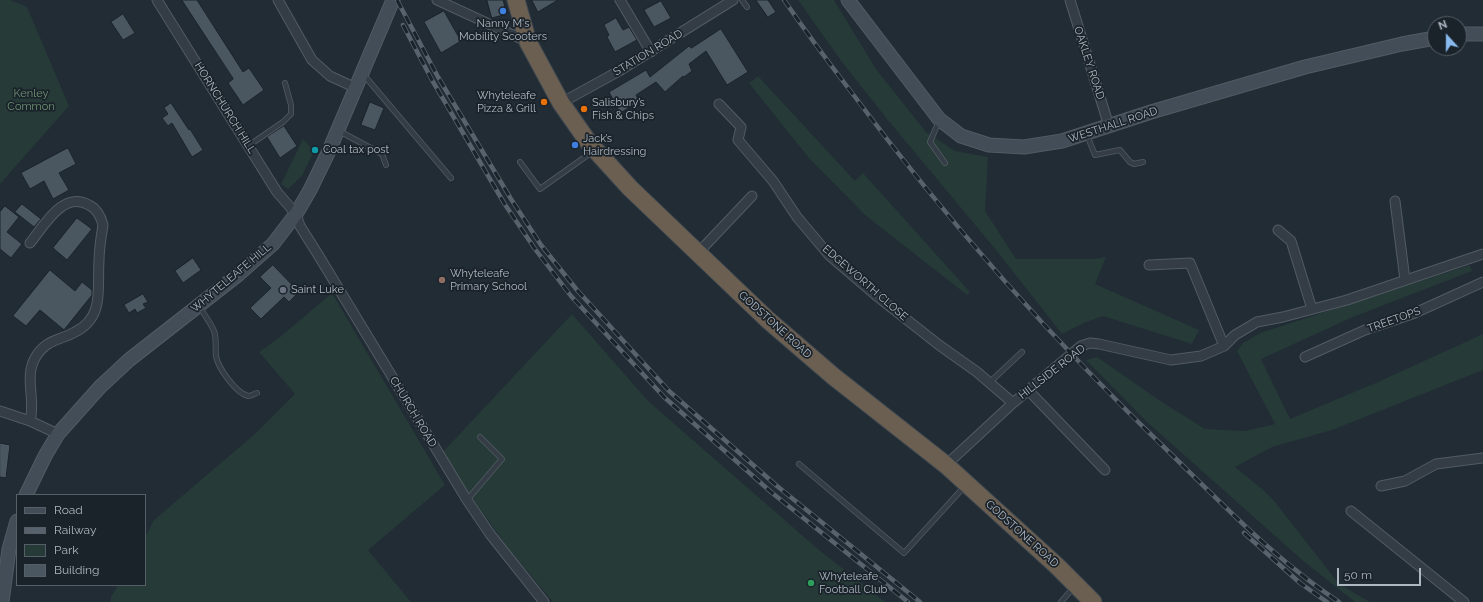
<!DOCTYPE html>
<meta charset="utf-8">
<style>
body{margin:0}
#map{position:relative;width:1483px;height:602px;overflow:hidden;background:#212c35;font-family:Raleway,sans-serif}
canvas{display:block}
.legend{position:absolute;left:16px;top:494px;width:130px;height:92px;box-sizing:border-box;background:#1a222a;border:1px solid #565e67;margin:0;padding:5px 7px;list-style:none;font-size:12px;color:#afb8c2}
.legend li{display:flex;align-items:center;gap:8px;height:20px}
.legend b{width:20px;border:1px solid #565e67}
.north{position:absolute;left:1427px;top:16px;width:40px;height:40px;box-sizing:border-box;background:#1a222a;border:1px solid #565e67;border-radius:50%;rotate:339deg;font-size:11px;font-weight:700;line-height:16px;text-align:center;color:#afb8c2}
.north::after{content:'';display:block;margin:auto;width:14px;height:18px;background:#88baee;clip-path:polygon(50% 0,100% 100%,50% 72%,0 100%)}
.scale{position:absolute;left:1337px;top:568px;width:84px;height:18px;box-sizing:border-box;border:2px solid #afb8c2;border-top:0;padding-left:5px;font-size:12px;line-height:14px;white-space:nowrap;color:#afb8c2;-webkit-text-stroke:3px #1a222a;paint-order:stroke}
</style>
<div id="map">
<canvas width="1483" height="602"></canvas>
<ul class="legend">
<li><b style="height:5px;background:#434d58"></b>Road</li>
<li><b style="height:5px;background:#57626c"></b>Railway</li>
<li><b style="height:11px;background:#263a38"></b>Park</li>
<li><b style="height:11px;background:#4a5660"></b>Building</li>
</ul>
<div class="north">N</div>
<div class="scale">50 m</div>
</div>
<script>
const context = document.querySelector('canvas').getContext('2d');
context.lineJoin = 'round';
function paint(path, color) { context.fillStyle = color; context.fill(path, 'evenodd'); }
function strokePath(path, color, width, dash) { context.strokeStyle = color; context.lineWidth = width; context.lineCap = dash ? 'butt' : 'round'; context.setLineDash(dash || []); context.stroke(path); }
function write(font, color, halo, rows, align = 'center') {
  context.font = font + ' Raleway,sans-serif'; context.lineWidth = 3.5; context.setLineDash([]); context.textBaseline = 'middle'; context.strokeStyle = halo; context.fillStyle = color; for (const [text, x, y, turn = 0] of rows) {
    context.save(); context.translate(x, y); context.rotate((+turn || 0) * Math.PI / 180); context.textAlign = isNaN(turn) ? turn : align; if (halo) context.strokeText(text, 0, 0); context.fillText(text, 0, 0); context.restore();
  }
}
paint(new Path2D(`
 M0 0H10L27 7 69 106 0 184Z
 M798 0H834L876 69 926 132 955 151 988 157 985 211 1016 259H1092L1106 257 1095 284 1199 330 1192 344 1103 316 1084 323 1062 334 996 250 887 119 842 62Z
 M758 76 855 181 863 173 970 292 967 295 865 215 808 157 749 83Z
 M303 139 314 151 302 176 288 189 281 184Z
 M1470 265 1472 271 1353 317 1261 359 1290 419 1378 382 1483 334V370L1332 430 1272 447 1235 467 1261 488 1275 502 1336 580 1349 590 1370 602H1355L1302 560 1147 422 1086 360 1097 357 1162 402 1205 429 1245 431 1275 424 1237 351 1243 343 1260 333Z
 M332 293 445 485 368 550 411 602H111V597L118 585H145V537L154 520 256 433 295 394 259 352 279 338Z
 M572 314 648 401 818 549 885 602H553L508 548 441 454Z`), '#263a38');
const building = new Path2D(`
 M182 0H197L243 72 249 68 264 90 243 105 228 83 233 79Z
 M487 0H503L507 14 492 18Z
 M532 0H558L538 12Z
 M756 0H768L776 12 768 17Z
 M661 1 671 18 654 27 644 10Z
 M444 11 461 41 441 53 424 22Z
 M123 14 135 33 123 40 111 22Z
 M616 18 623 30 629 27 637 40 615 52 607 37 609 35 604 25Z
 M721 29 748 72 727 85 706 51 689 64 692 71 684 77 683 76 665 92 656 82 636 95 639 102 620 113 609 92 646 70 650 77 689 46 691 48Z
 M370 102 384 108 375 130 361 125Z
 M171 103 189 130 190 129 203 150 192 157 172 123 168 126 162 118 168 114 164 108Z
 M284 126 297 146 280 158 267 137Z
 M68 148 76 164 59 173 69 190 53 199 44 181 30 189 21 173Z
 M22 204 41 219 34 227 15 212Z
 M5 206 19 217 7 232 22 244 11 258 0 249V212Z
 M77 218 92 229 67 260 53 248Z
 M193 258 201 270 183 283 175 271Z
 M273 265 299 292 289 302 284 297 261 319 250 308 271 288 260 277Z
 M50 270 75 291 82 282 92 290V295L64 330 40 310 26 326 13 316Z
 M143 294 148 302 143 304 146 308 137 313 135 309 129 313 124 305Z
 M0 443 10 445 6 478 0 477Z`);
paint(building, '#4a5660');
strokePath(building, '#1c242c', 1);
const lane = new Path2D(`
 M742 0 747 7
 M363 74 451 178
 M939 121 930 142 945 163
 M339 131 382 154 386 165
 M1087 135 1095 155 1120 150 1130 162 1134 164 1143 162
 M248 146 283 122 291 114V105L285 83
 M520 162 540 189 592 152
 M200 307C204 315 211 323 214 331 217 339 215 347 216 356 218 368 236 393 248 396 251 396 254 394 257 393
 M990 382 1022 352
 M799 464 904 553 964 487
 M467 500 502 459 480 437
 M1061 602 1074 587`);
const street = new Path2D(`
 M157 0 277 192 296 214 300 226 317 253 467 500 490 534 544 602
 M278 0 312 60 330 76 356 88
 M437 0 528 42
 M620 0 651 52
 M1070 0 1109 126
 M561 103 619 71 733 0
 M719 104 741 127 738 140 773 181 797 217 829 255 878 297 939 345 977 372 1013 403
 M1395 201 1405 280
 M1278 230 1291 241 1312 309
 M698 253 752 196
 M1149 265 1190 263 1224 346
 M1305 357 1365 330 1415 313 1483 282
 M1028 390 1105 470
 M0 411 30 421 58 434
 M30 421C36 400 24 378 35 358 46 339 59 341 75 332 105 317 97 288 99 261 99 249 101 237 103 225 101 217 97 209 89 205 63 190 44 226 30 243
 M946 465 1013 403 1081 346 1090 343 1099 344 1171 360 1201 356 1224 346 1235 335 1257 322 1283 317 1347 300 1483 254
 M1381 486 1405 481 1436 464 1483 458
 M1351 511 1464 602`);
const secondary = new Path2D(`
 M848 0 939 119 961 136 989 145 1024 147 1062 141 1151 112 1305 67 1402 44 1435 38
 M1459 34H1483
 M26 495 45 456 58 434 100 387 129 360 239 274 273 244 296 214 310 190 328 153 393 0
 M2 602 9 549 17 521`);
const highway = new Path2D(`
 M516 0 528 42 561 103 589 143 630 188 768 320 833 376 946 465 1057 566 1093 602`);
strokePath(lane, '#525b63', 6);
strokePath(street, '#525b63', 11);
strokePath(secondary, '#525b63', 15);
strokePath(highway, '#3f4850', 19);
strokePath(lane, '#343d45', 4.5);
strokePath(street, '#343d45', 9);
strokePath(secondary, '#434d58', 13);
strokePath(highway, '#6b5f52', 17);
const rail = new Path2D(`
 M397 0 438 77 511 199 541 245 577 290 669 391 777 486 920 602
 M784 0C806 32 829 63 852 93 948 222 1055 343 1172 455 1214 496 1256 539 1302 575 1314 585 1326 593 1339 602
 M403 25 432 80 504 203 535 249 571 296 664 397 771 492 908 602
 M1244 533 1300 583 1327 602`);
strokePath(rail, '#57626c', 4.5);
strokePath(rail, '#1a222a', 3, [9]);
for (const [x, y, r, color] of [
 [503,11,4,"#3f7fe0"],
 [544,102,4,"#e8710a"],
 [584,109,4,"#e8710a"],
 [575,145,4,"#3f7fe0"],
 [315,150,4,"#0f9aa8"],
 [442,280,4,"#8d6e63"],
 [283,290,4,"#6b7280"],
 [811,583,4,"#2e9e5b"]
]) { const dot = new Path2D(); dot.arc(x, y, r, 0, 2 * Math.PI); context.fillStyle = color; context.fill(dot); strokePath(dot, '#1a222a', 1.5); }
write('11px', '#afb8c2', '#1a222a', [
 ["Nanny M's",503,24,"center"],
 ["Mobility Scooters",503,37,"center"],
 ["Whyteleafe",536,96,"right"],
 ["Pizza & Grill",536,109,"right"],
 ["Salisbury’s",592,103],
 ["Fish & Chips",592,116],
 ["Jack’s",583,139],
 ["Hairdressing",583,152],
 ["Coal tax post",323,150],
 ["Whyteleafe",450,274],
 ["Primary School",450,287],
 ["Saint Luke",291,290],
 ["Whyteleafe",819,577],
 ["Football Club",819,590]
], 'left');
write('11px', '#afb8c2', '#1a222a', [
 ["STATION ROAD",648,53,-31],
 ["OAKLEY ROAD",1089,63,72],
 ["HORNCHURCH HILL",225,108,58],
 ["WESTHALL ROAD",1113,125,-18],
 ["WHYTELEAFE HILL",231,278,-40],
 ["EDGEWORTH CLOSE",865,283,41],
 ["TREETOPS",1394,320,-20],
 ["GODSTONE ROAD",775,325,42],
 ["HILLSIDE ROAD",1052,372,-38],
 ["CHURCH ROAD",413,412,59],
 ["GODSTONE ROAD",1022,534,42]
]);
write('11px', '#709675', '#1a222a', [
 ["Kenley",31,94],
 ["Common",31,107]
]);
</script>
